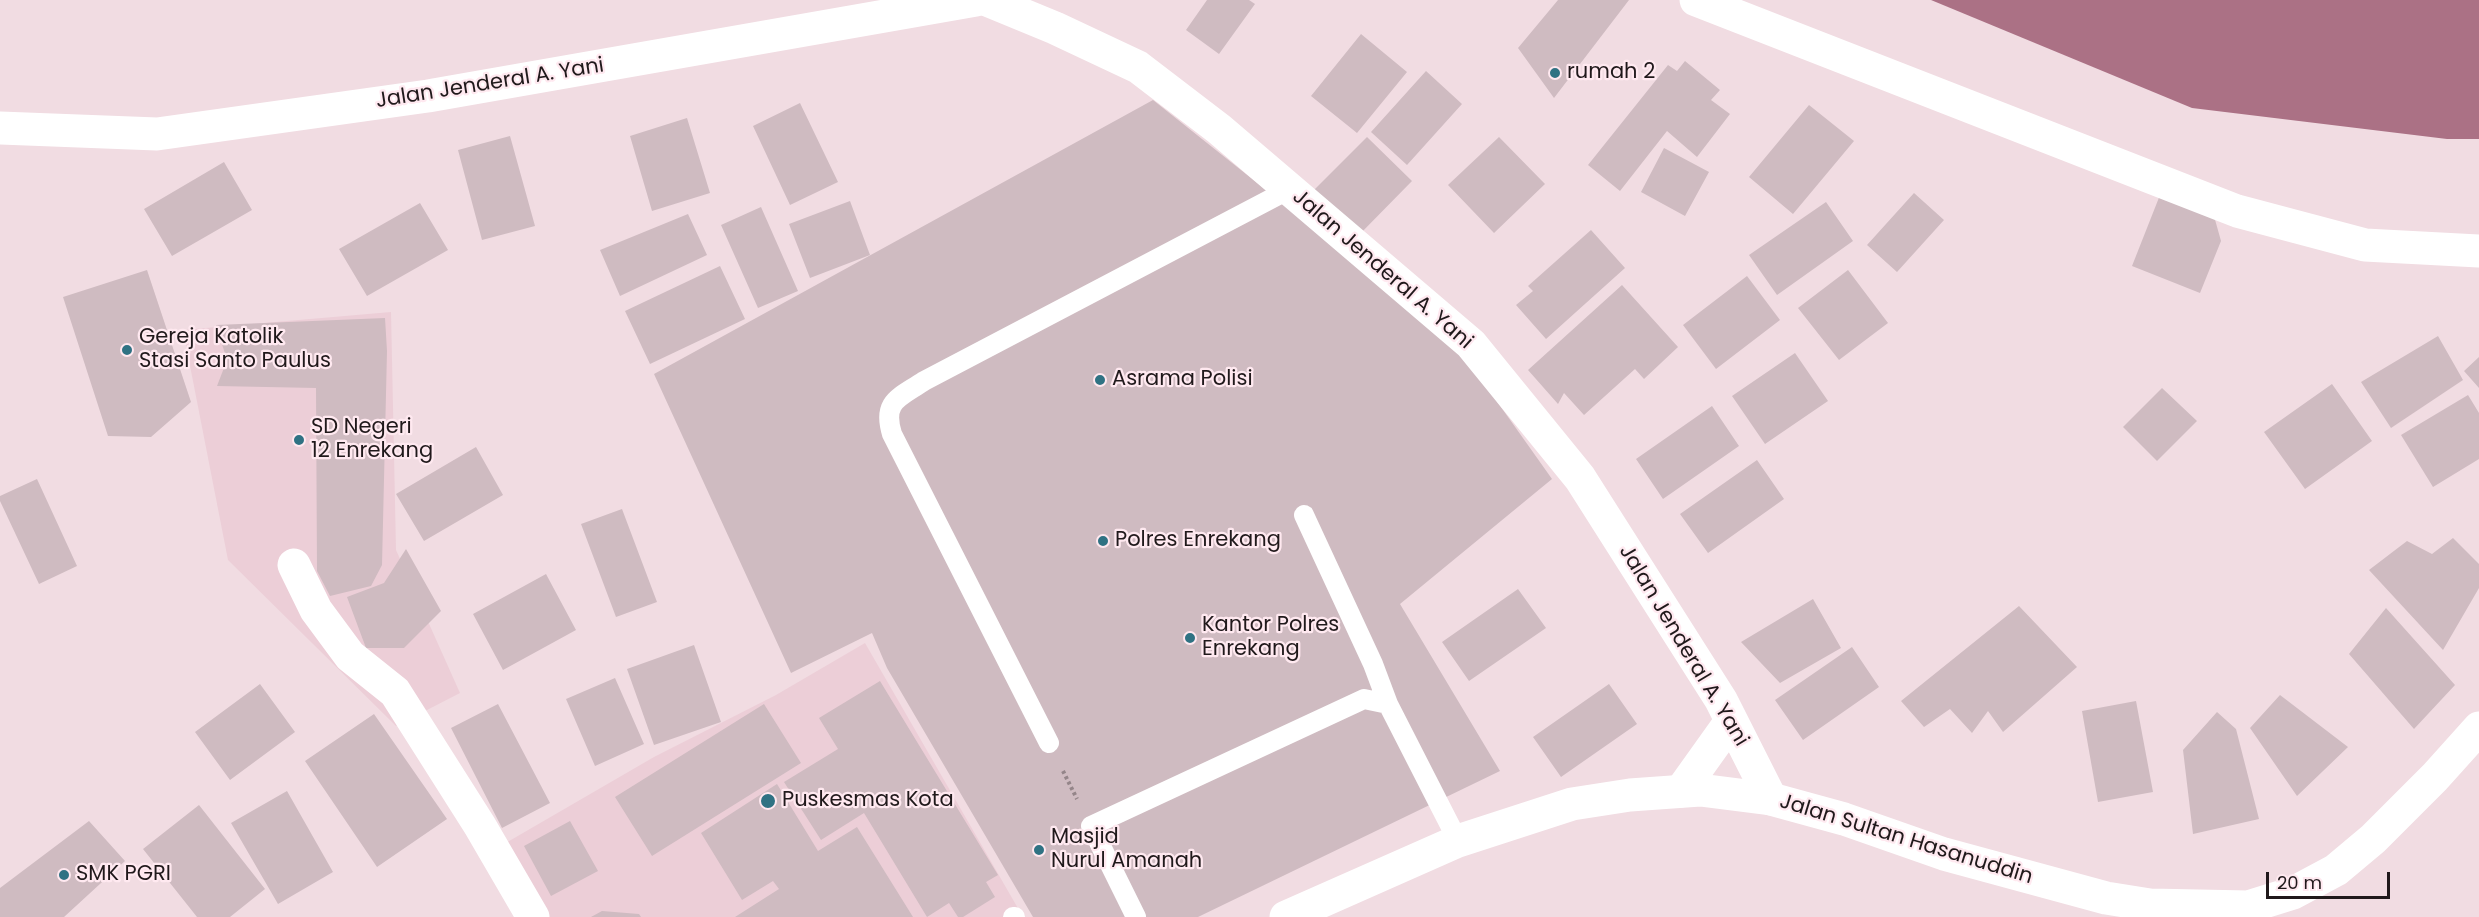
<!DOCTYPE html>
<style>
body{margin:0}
#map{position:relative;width:2479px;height:917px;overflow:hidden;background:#f1dce2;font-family:Poppins,sans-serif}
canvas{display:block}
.scale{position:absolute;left:2266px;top:872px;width:124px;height:27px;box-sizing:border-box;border:3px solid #20191b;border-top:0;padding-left:8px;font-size:18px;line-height:21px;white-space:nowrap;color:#20191b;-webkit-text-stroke:4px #ffe9f0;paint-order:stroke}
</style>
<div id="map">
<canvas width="2479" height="917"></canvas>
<div class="scale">20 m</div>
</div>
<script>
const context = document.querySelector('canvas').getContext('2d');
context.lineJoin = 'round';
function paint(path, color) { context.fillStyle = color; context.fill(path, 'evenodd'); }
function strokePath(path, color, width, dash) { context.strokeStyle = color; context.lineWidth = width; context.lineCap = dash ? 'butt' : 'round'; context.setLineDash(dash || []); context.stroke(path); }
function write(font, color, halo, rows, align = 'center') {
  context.font = font + ' Poppins,sans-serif'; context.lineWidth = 4.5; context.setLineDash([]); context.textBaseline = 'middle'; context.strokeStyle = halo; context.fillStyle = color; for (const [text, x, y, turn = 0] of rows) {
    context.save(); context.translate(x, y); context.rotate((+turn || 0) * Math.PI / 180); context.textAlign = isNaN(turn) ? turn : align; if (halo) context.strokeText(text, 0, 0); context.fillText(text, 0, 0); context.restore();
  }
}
paint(new Path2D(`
 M391 312 396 550 460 693 396 726 228 560 183 330Z
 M865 643 1023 917H547L504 844 654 757 776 695Z`), '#ecced7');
paint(new Path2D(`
 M1931 0H2479V139H2447L2192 108Z`), '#ab7185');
paint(new Path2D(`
 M1207 0H1249L1255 4 1219 54 1186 30Z
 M1558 0H1629L1554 98 1518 48Z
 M1361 34 1407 72 1357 133 1311 96Z
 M1685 61 1720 90 1711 100 1730 114 1697 157 1667 131 1620 191 1588 165 1668 65 1677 71Z
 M1426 71 1462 104 1407 165 1371 132Z
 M1153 100 1452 338 1552 479 1400 604 1500 771 1198 917H1033L887 668 872 633 791 673 654 374Z
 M800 103 838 182 790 205 753 126Z
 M1809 105 1854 141 1793 214 1749 177Z
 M687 118 710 193 652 211 630 136Z
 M510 136 535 226 482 240 458 150Z
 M1367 137 1412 181 1357 237 1312 192Z
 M1499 137 1545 184 1494 233 1448 185Z
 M1664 148 1709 172 1685 216 1641 192Z
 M224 162 252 210 172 256 144 209Z
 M1914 193 1944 220 1897 272 1867 245Z
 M2160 195 2214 216 2221 241 2200 293 2132 266Z
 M850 201 870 255 810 278 789 224Z
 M1826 202 1853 241 1777 295 1749 255Z
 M420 203 448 250 367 296 339 249Z
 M761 207 798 291 758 308 721 225Z
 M688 214 707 255 620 296 600 250Z
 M1591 230 1625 268 1546 339 1516 305 1533 291 1528 286Z
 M720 266 745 319 650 364 625 311Z
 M147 270 191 402 151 437 108 436 63 297Z
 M1848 270 1888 323 1839 360 1798 308Z
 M1747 276 1780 320 1716 369 1683 325Z
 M1622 285 1678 347 1644 379 1635 369 1584 415 1564 393 1558 404 1528 370Z
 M385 318 387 351 382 565 371 586 330 596 317 571 316 388 217 386 227 360 216 325Z
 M2438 336 2463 380 2391 428 2361 382Z
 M1795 353 1828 401 1765 444 1732 396Z
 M2479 357V388L2464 371Z
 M2332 384 2372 441 2305 489 2264 432Z
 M2162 388 2197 421 2157 461 2123 427Z
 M2468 395 2479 413V459L2433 487 2401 435Z
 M1712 406 1739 446 1663 499 1636 459Z
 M476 447 503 495 424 541 396 494Z
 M1757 460 1784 499 1708 553 1680 514Z
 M37 479 77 566 39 584 0 501V496Z
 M622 509 657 602 616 617 581 524Z
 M2453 538 2479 564V588L2443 650 2369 570 2407 541 2432 554Z
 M406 549 441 611 404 648H366L347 597 384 583Z
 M546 574 576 630 503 670 473 614Z
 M1518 589 1546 628 1469 681 1442 642Z
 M1813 599 1841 648 1780 683 1741 642Z
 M2019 606 2077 667 2003 732 1988 711 1972 733 1950 709 1924 727 1901 701Z
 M2386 608 2455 685 2414 729 2349 654Z
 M694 645 721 722 654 745 627 669Z
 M1852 647 1879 687 1803 740 1775 700Z
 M615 678 644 744 595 766 566 699Z
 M880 681 998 875 986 882 995 897 963 917H958L949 903 927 917 864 813 821 840 784 782 838 749 819 718Z
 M260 684 295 732 230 780 195 732Z
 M1609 684 1637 724 1561 777 1533 737Z
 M2280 695 2348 747 2297 796 2250 728Z
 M2136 701 2153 792 2098 802 2082 711Z
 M498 704 550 803 502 828 451 728Z
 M764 704 801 763 652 856 615 797Z
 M2217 712 2236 729 2259 819 2193 834 2183 750Z
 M374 714 447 819 377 867 305 761Z
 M777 784 818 851 857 827 913 917H735L779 889 773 881 742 900 701 833Z
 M287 791 333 872 278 904 231 823Z
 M199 805 265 889 230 917H197L143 849Z
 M89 821 125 861 64 917H0V888Z
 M570 821 598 871 551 896 524 846Z
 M602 911 639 914 641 917H591Z`), '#cfbbc1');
strokePath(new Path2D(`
 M1063 771 1077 799`), '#948589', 4, [3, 3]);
strokePath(new Path2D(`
 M1304 515 1373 664 1388 704 1458 841
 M1049 743 892 434C882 401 899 398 924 381L1288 190
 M1013 917H1015
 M1136 917 1091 826 1364 699 1388 704`), '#fff', 20);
strokePath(new Path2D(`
 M987 0 1055 28 1138 67 1219 129 1471 344 1580 478 1721 700 1771 799
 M1696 0 2237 211 2365 245 2479 251
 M0 128 157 134 428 96 976 0
 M294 565 316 610 350 656 395 692 480 826 533 917
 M1681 791 1731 721`), '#fff', 33);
strokePath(new Path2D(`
 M1286 917 1458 841 1572 804 1630 795 1700 790 1771 799 1844 819 1944 854 2106 898 2150 905 2248 907 2293 893 2336 870 2373 839 2435 777 2479 728`), '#fff', 33);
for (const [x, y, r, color] of [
 [1555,73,6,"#2f7283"],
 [127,350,6,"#2f7283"],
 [1100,380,6,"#2f7283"],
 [299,440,6,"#2f7283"],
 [1103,541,6,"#2f7283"],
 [1190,638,6,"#2f7283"],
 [768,801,8,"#2f7283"],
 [1039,850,6,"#2f7283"],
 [64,875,6,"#2f7283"]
]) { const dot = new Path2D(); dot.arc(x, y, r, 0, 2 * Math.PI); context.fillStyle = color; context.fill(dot); strokePath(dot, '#ffe9f0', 2); }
write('21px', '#20191b', '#ffe9f0', [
 ["rumah 2",1567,73],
 ["Gereja Katolik",139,338],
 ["Stasi Santo Paulus",139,362],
 ["Asrama Polisi",1112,380],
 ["SD Negeri",311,428],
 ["12 Enrekang",311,452],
 ["Polres Enrekang",1115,541],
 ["Kantor Polres",1202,626],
 ["Enrekang",1202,650],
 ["Puskesmas Kota",782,801],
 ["Masjid",1051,838],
 ["Nurul Amanah",1051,862],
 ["SMK PGRI",76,875]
], 'left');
write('21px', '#20191b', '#ffe9f0', [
 ["Jalan Jenderal A. Yani",490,84,-9],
 ["Jalan Jenderal A. Yani",1382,270,41],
 ["Jalan Jenderal A. Yani",1683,646,59],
 ["Jalan Sultan Hasanuddin",1906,840,17]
]);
</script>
